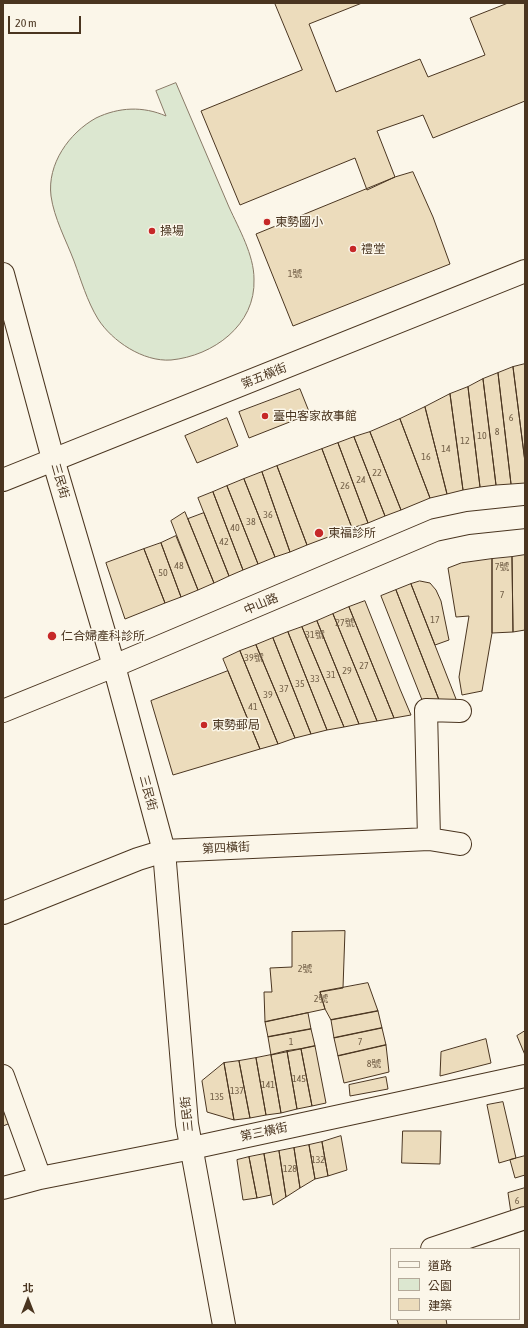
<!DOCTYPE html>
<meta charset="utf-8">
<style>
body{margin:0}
#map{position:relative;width:528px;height:1328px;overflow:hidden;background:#fbf6e9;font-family:"Asap Condensed","Noto Sans TC",sans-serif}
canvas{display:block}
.frame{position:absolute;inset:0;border:4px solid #4a3520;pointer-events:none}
.legend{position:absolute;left:390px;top:1248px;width:130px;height:72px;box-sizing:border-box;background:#fbf6e9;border:1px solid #b4a999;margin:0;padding:5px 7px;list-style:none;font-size:12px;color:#4a3520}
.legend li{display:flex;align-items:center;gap:8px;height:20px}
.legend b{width:20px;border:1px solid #b4a999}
.north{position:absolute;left:8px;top:1280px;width:40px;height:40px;-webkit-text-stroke:3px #fbf6e9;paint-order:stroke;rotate:0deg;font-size:11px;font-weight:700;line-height:16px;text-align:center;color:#4a3520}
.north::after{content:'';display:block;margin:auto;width:14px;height:18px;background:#4a3520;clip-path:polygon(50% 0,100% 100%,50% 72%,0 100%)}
.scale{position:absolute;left:8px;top:16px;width:73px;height:18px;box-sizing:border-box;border:2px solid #4a3520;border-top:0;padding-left:5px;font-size:12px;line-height:14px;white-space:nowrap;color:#4a3520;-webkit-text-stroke:3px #fbf6e9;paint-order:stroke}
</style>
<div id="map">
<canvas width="528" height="1328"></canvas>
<div class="frame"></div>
<ul class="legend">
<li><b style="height:5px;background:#fbf6e9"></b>道路</li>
<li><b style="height:11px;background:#dce7d0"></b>公園</li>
<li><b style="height:11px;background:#ecdcbc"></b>建築</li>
</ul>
<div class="north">北</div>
<div class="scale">20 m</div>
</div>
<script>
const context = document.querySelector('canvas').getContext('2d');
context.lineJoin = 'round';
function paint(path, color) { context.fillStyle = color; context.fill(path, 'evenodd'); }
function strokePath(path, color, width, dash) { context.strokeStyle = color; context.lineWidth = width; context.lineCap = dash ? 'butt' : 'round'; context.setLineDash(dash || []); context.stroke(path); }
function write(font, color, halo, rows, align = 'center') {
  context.font = font + ' "Asap Condensed","Noto Sans TC",sans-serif'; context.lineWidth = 3; context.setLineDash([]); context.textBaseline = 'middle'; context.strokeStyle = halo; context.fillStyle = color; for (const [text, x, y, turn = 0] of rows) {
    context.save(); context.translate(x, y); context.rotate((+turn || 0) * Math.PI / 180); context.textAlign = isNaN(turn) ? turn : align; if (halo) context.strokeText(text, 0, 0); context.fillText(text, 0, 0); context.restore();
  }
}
const green = new Path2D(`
 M176 83C194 124 211 166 229 207 239 229 254 255 254 279 256 325 213 356 171 360 143 362 112 341 98 319 87 301 81 280 74 261 66 240 54 218 51 196 47 164 69 133 96 118 119 107 143 106 166 116L156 91Z`);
paint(green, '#dce7d0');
strokePath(green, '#887966', 1);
const building = new Path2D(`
 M275 3H362L309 24 336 92 420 59 428 77 485 55 470 18 508 3H525V101L433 138 423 115 377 131 395 177 367 190 355 158 240 205 201 111 302 70Z
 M413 172 433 217 450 264 293 326 256 234 395 177Z
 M525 364V462L513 367Z
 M513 367 525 462V483L511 484 498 373Z
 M498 373 511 484 496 485 483 379Z
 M483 379 496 485 480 487 468 387Z
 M468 387 480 487 463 490 450 394Z
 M300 389 310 414 249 438 239 412Z
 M450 394 463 490 447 494 425 407Z
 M425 407 447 494 430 498 400 419Z
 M227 418 238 446 197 463 185 436Z
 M400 419 430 498 401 510 370 432Z
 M370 432 401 510 385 516 354 437Z
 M354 437 385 516 368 523 338 443Z
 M338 443 368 523 352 528 322 449Z
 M322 449 352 528 307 545 277 466Z
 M277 466 307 545 290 552 262 472Z
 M262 472 290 552 275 557 244 479Z
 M244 479 275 557 258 564 227 486Z
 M227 486 258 564 243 570 213 492Z
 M213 492 243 570 229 576 198 498Z
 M185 512 214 583 198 590 171 521Z
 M204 513 229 576 214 583 188 519Z
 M176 536 198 590 181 597 161 543Z
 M161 543 181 597 165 603 144 549Z
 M144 549 165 603 125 619 106 563Z
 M525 555V630L513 632 512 557Z
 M512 557 513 632 492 633V559Z
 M492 559V633L482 691 462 695 459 677 469 616 456 617 448 568 461 563Z
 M420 581 430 583 436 590 441 601 449 640 435 645 411 584Z
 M411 584 456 699 441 705 396 590Z
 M396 590 441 705 426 710 381 596Z
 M365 601 400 689 411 715 394 718 349 607Z
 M349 607 394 718 377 721 333 614Z
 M333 614 377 721 359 724 317 621Z
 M317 621 359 724 344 727 302 627Z
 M302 627 344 727 327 730 288 632Z
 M288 632 327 730 311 734 273 638Z
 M273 638 311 734 295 738 256 645Z
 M256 645 295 738 278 744 240 651Z
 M240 651 278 744 260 749 223 659Z
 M228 671 260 749 173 775 151 701Z
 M345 931 343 988 320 992 325 1009 265 1022 264 992H272L270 968 292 967V932Z
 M368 983 378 1011 331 1020 325 1009 320 992Z
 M378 1011 382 1028 334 1038 331 1020Z
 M308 1013 311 1029 268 1037 265 1022Z
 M382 1028 386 1045 338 1056 334 1038Z
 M311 1029 315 1046 271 1055 268 1037Z
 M525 1031V1055L517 1036Z
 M486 1039 491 1063 440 1076 441 1052Z
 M386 1045 389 1072 344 1083 338 1056Z
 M315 1046 326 1103 312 1106 301 1049Z
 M301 1049 312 1106 297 1109 287 1051Z
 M287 1051 297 1109 281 1113 271 1055Z
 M271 1055 281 1113 266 1115 256 1058Z
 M256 1058 266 1115 250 1118 239 1061Z
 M239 1061 250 1118 234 1120 224 1063Z
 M224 1063 234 1120 207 1112 202 1081Z
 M386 1077 388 1089 350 1096 349 1085Z
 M503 1102 516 1158 499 1163 487 1105Z
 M3 1107 13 1122 3 1126Z
 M403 1131H441L440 1164 402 1163Z
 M341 1136 347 1170 328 1176 322 1142Z
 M322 1142 328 1176 315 1179 309 1145Z
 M309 1145 315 1179 300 1188 294 1148Z
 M294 1148 300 1188 286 1197 279 1151Z
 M279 1151 286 1197 273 1205 264 1154Z
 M264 1154 271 1195 257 1198 249 1157Z
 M525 1156V1175L515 1178 510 1160Z
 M249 1157 257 1198 243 1200 237 1160Z
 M525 1188V1209L511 1213 508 1193Z
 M397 1319H446L447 1325H395L398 1324Z`);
paint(building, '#ecdcbc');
strokePath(building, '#4a3520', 1);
const street = new Path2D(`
 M3 480 525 271
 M429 839 426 710 460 711
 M3 913 138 859 164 851 429 839 460 844
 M3 1076 40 1178
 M3 1188 40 1178 192 1148 525 1076
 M432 1249 525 1218`);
const secondary = new Path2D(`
 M3 274 53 459 114 666 164 851 187 1124 224 1325
 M3 711 114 666 435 530 468 523 525 517`);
strokePath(street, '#4a3520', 24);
strokePath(secondary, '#4a3520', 24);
strokePath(street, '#fbf6e9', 22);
strokePath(secondary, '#fbf6e9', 22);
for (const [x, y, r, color] of [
 [267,222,4,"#c62828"],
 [152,231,4,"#c62828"],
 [353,249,4,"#c62828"],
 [265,416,4,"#c62828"],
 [319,533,5,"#c62828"],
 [52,636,5,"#c62828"],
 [204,725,4,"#c62828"]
]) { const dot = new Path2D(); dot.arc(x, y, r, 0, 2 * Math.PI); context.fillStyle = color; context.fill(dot); strokePath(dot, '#fbf6e9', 1.5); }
write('10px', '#725f47', null, [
 ["1號",295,274],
 ["6",511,418],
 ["8",497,432],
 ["10",482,436],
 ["12",465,441],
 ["14",446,449],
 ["16",426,457],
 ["22",377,473],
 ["24",361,480],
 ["26",345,486],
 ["36",268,515],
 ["38",251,522],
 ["40",235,528],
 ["42",224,542],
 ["48",179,566],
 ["7號",502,567],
 ["50",163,573],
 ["7",502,595],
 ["17",435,620],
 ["27號",345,623],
 ["31號",315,635],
 ["39號",254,658],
 ["27",364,666],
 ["29",347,671],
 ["31",331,675],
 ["33",315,679],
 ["35",300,684],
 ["37",284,689],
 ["39",268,695],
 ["41",253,707],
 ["2號",305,969],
 ["2號",321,999],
 ["1",291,1042],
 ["7",360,1042],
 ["8號",374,1064],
 ["145",299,1079],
 ["141",268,1085],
 ["137",237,1091],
 ["135",217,1097],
 ["132",318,1160],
 ["128",290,1169],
 ["6",517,1201]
]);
write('12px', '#4a3520', '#fbf6e9', [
 ["東勢國小",275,222],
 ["操場",160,231],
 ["禮堂",361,249],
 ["臺中客家故事館",273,416],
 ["東福診所",328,533],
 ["仁合婦產科診所",61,636],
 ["東勢郵局",212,725]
], 'left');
write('12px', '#4a3520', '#fbf6e9', [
 ["第五橫街",264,376,-22],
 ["三民街",60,481,74],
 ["中山路",261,604,-23],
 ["三民街",148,793,75],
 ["第四橫街",226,848,-3],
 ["三民街",187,1114,-96],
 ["第三橫街",264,1132,-12]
]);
</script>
